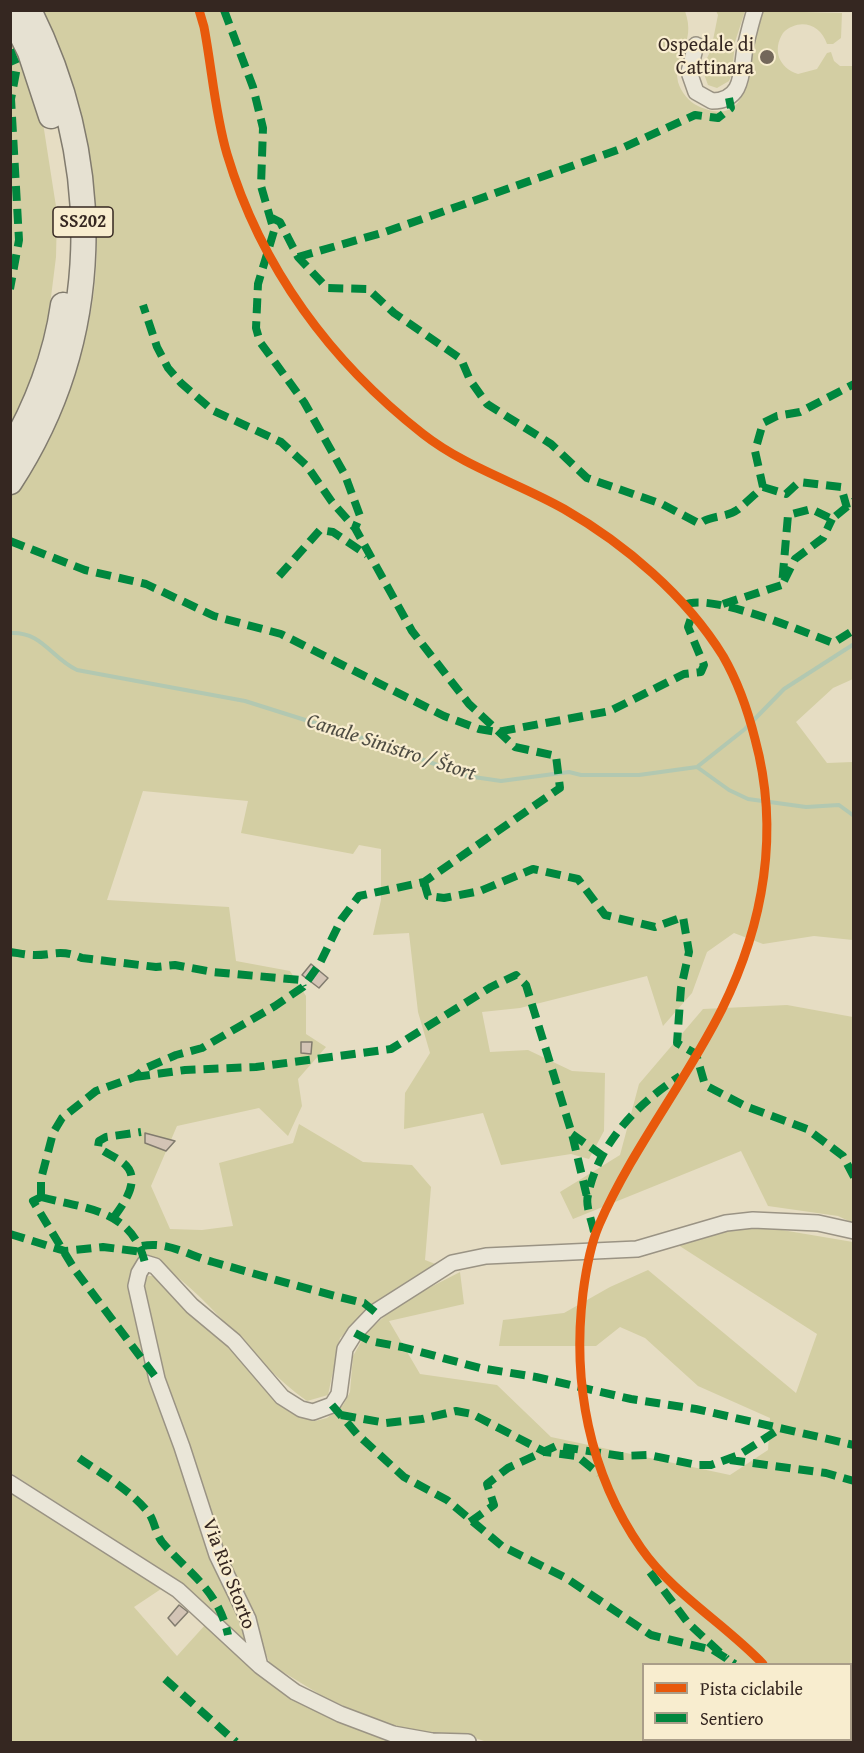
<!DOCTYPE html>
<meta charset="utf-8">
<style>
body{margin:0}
#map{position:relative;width:864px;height:1753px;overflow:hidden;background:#e6ddc3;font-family:"Gentium Book Plus",serif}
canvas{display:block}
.frame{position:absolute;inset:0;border:12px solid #352721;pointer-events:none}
.legend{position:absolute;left:642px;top:1663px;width:210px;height:78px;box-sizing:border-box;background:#f8edcf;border:2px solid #aa9e89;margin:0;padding:8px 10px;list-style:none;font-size:18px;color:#352721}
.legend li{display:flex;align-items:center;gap:12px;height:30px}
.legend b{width:30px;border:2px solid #aa9e89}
</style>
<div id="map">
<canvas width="864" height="1753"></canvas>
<div class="frame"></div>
<ul class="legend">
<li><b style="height:8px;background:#e8590c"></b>Pista ciclabile</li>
<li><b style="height:8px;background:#00873e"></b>Sentiero</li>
</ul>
</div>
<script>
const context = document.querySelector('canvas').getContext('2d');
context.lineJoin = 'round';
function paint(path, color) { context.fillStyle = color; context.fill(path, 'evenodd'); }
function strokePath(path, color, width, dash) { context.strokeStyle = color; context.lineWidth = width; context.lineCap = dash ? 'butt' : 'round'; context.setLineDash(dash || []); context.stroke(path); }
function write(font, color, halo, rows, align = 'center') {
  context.font = font + ' "Gentium Book Plus",serif'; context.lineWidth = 4.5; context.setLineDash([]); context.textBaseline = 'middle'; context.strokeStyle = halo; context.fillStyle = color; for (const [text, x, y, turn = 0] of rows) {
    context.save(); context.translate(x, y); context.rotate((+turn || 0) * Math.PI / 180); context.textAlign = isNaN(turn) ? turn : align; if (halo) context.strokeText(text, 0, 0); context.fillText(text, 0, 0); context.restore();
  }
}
paint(new Path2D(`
 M10 11H685C697 46 672 51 678 82 681 92 689 102 698 106 745 128 748 81 752 50 753 38 758 22 764 11L842 13 841 38 833 44H827C820 23 798 18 783 33 772 50 779 68 798 74L817 69 827 53 831 52 834 61 840 66H853V679L833 688 796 722 827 763 853 762V940L814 936 763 944 734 933 707 952 692 993 663 1026 647 976 520 1008 482 1012 490 1052 528 1050 572 1071 605 1073 604 1131 589 1159 571 1154 501 1165 483 1113 404 1129 405 1093 430 1053 418 1012 409 933 373 935 381 900V849L359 845 353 854 241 833 248 801 143 791 107 900 229 907 236 961 290 971 306 996V1034L326 1047 298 1079 302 1106 288 1136 259 1108 177 1126 151 1186 170 1229 202 1230 233 1226 219 1163 293 1143 299 1124 363 1162 412 1165 431 1187 425 1260 438 1265 385 1296 340 1338 328 1395 307 1401C249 1360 210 1293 149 1257L129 1285 137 1328 162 1414 196 1508 209 1557 235 1608 249 1647 176 1579 11 1473ZM66 73C101 168 110 279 74 374L38 359 49 313 56 257 57 213 43 123Z
 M716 11H745L735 42 732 74 729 81 717 88 708 85 704 74V64L711 50 718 15Z
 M787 1005 853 1017V1223L838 1216 768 1206 741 1151 573 1219 560 1192 620 1155 639 1084 703 1009Z
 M770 1228 853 1242V1742H487L466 1735H438L403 1729 368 1717 324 1697 270 1664 223 1549 164 1384 143 1282 147 1276H155L226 1342 294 1413 315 1421 327 1418 343 1405 350 1392 353 1356 366 1333 386 1315 421 1292 460 1272 464 1304 389 1321 420 1374 497 1385 551 1437 730 1475 768 1450 770 1418 698 1386 645 1338 620 1327 596 1346H499L503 1320 564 1313 610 1287 648 1270 796 1393 817 1334 675 1243 732 1229ZM644 1664H850V1740H644Z
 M10 1490 164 1587 134 1607 177 1656 206 1624C227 1643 248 1665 270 1683 308 1712 358 1731 404 1742H11Z`), '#d3cea3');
strokePath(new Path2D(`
 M10 633C42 631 51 658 77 670L245 701 378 743 467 776 501 781 569 772 581 775H639L697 767 745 729 784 689 854 644
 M697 767 729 790 748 799 806 807 839 805 854 816`), '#b2c8b1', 4);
const building = new Path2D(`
 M311 964 328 978 319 988 302 975Z
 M301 1042H312L311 1054 301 1053Z
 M145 1133 175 1141 166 1151 145 1143Z
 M179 1605 188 1612 175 1626 168 1618Z`);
paint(building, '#d3c4b5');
strokePath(building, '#817b6e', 1.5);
const minor = new Path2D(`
 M696 45 689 72 696 92 712 101C744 101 741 71 745 48 748 35 751 22 755 10
 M10 1483 178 1590 260 1666 295 1692 340 1714 393 1734 432 1741 468 1742
 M260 1666 248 1619 217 1555 182 1447 157 1379 136 1286 139 1273 145 1263 155 1266 192 1306 234 1341 282 1397 301 1409 313 1412 332 1405 339 1394 345 1349 355 1333 375 1312 452 1263 486 1256 637 1249 726 1223 753 1220 818 1223 854 1231`);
const trunk = new Path2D(`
 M10 12 30 52 51 116
 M10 451C36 408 56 355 63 305
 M10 482C104 338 105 163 29 10`);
strokePath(minor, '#9a9384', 18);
strokePath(trunk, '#817b6e', 27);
strokePath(minor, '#eae6d8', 15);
strokePath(trunk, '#e6e1d2', 24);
strokePath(new Path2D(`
 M224 10 253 87 263 128 261 186 274 231 258 284 256 328 260 342 304 402 345 475 360 516 355 528
 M10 50 17 67 11 99 19 240 10 289
 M272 218 280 222 298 257 327 288 368 289 394 313 461 359 470 380 487 404 551 444 587 478 662 504 700 524C709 515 726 518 737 510 746 503 755 494 763 487L755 451 763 423 777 416 800 412 854 384
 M298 257 385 232 459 206 620 149 695 115 718 118 731 108 729 98
 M763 487 786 494 799 482 841 487 847 508
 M10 541 85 570 146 584 214 616 281 634 444 716 479 729 497 732 610 711 684 674 701 672 704 665 688 627 692 615
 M279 576 320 530 333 532 367 555
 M784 581 795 559 823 538 832 519
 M723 604 782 585 788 515 811 509 832 519 854 501
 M684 605C710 592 804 632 833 643L854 630
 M424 882 428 896 444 898 480 891 533 869 578 879 605 915 655 927 683 917 689 952 681 988 677 1043 696 1054 705 1085 745 1106 807 1129 843 1156 854 1177
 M10 952C18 953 27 955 35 955 54 955 61 949 82 958L156 967 175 965 213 972 300 980 303 987
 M135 1077 185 1070 256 1067 391 1049 491 987 516 975 526 985 572 1134 587 1197
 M572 1134 603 1156
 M41 1197V1179L53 1133 62 1118 96 1091 135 1077 146 1068 176 1055 202 1048 275 1006 303 987 319 965 341 920 359 896 424 882 560 788 556 756 515 747 469 704 412 631 355 528 332 502 307 466 281 442 212 410 181 383 168 368 157 347 143 305
 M41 1197 33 1201 75 1270 157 1379
 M41 1197C86 1209 132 1209 145 1263
 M114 1217C125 1202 143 1177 122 1162 114 1156 105 1153 98 1147L99 1141 106 1137 141 1132
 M594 1232C592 1221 585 1205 588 1195 598 1144 638 1103 680 1076
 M10 1234 65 1251 103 1247 143 1252
 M142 1246C167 1241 188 1255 213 1262 263 1276 313 1291 364 1303L375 1312
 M355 1333 370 1341 402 1347 480 1368 536 1377 631 1399 696 1409 854 1445
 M332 1405 357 1434 404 1477 447 1500 502 1546 566 1578 651 1635 713 1650 735 1664
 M341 1415 386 1423 422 1419 456 1411 472 1414 545 1452 577 1456 599 1474
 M79 1458C102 1474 130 1490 148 1512 155 1521 155 1533 162 1542 189 1574 218 1589 228 1635
 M730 1460 826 1473 854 1481
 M470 1522 494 1505 487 1484 508 1468 556 1446 621 1456 649 1455 697 1465H711L739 1455 781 1428
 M650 1572 688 1623 727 1659
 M165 1679 236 1742`), '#00873e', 8, [15, 8]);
strokePath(new Path2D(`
 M199 10 204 27C212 69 215 114 227 154 261 268 331 362 423 434 465 467 518 483 564 509 625 544 686 596 723 656 738 682 748 711 755 739 780 831 764 924 722 1009 685 1083 632 1149 599 1225 590 1246 586 1270 583 1293 572 1382 589 1473 641 1548 673 1594 725 1624 763 1664`), '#e8590c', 9);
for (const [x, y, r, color] of [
 [767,57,8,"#73675a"]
]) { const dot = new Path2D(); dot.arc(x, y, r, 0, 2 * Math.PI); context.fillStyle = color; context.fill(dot); strokePath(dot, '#f8edcf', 2); }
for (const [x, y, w] of [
 [83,222,60]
]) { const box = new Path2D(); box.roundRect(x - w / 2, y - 15, w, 30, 4.5); context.fillStyle = '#f8edcf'; context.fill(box); strokePath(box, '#352721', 1.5); }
write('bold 18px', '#352721', null, [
 ["SS202",83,222]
]);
write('20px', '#352721', '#f8edcf', [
 ["Ospedale di",754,46],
 ["Cattinara",754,69]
], 'right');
write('20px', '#352721', '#f8edcf', [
 ["Via Rio Storto",228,1574,69]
]);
write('italic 21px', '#4f4d43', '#f8edcf', [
 ["Canale Sinistro / Štort",391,748,18]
]);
</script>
